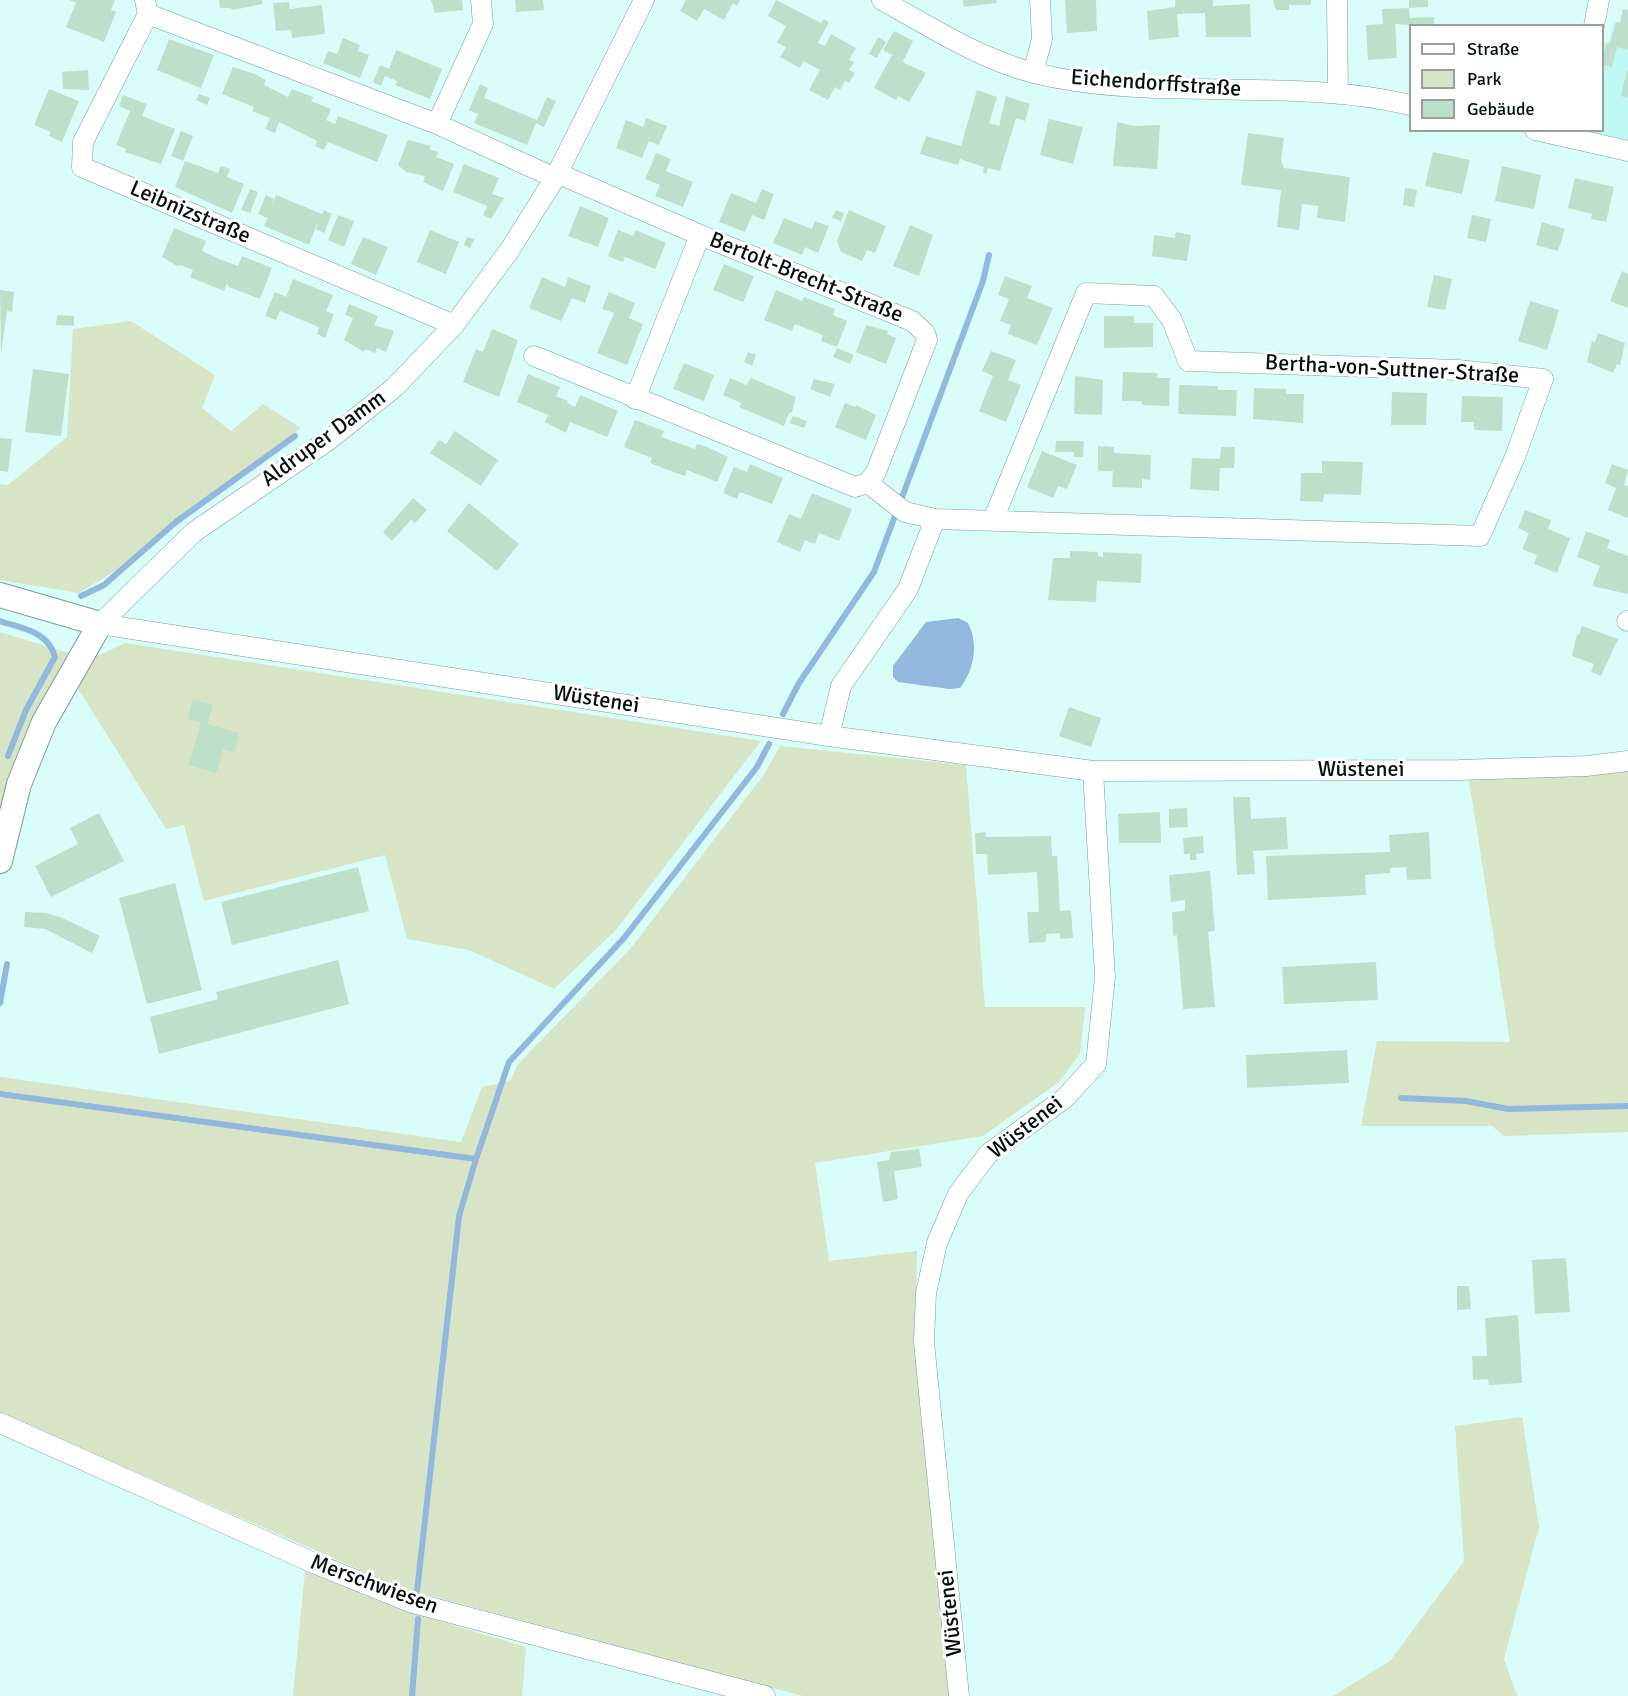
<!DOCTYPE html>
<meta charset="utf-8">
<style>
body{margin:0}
#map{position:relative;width:1628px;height:1696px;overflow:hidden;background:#d9fefa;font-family:Signika,sans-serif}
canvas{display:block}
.legend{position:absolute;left:1409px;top:24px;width:195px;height:108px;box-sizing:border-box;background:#fff;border:2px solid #999f9f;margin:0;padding:8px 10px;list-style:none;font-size:18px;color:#010f0e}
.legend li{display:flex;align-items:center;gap:12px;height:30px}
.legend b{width:30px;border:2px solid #999f9f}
</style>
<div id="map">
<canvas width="1628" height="1696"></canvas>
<ul class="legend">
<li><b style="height:8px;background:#fff"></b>Straße</li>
<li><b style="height:16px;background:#d7e4c6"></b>Park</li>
<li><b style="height:16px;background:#bde0ca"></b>Gebäude</li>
</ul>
</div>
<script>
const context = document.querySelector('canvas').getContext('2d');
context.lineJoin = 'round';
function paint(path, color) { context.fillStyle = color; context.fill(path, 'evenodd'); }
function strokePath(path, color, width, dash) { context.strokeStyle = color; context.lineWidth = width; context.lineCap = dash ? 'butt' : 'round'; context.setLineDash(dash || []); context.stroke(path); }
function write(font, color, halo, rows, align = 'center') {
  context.font = font + ' Signika,sans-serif'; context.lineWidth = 6; context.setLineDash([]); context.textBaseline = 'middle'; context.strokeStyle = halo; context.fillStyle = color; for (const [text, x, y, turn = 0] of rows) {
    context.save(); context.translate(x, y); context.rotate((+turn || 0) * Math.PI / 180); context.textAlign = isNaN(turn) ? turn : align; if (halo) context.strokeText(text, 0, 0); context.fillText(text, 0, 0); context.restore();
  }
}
paint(new Path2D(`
 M1623 9 1628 10V140L1597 134 1594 131 1602 130 1603 42 1608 43 1614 22H1619Z`), '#c0f9f3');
paint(new Path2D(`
 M131 321 215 375 202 408 231 431 263 404 301 428 120 568 79 593 0 580V484L8 485 67 437 73 329Z
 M0 632 69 653C40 704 15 758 0 815Z
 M125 643 761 741 616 930 554 989 469 950 407 939 385 855 204 901 184 825 166 829 77 687 91 659Z
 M780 746 966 765 985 1007H1085L1080 1054 1059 1082 983 1136 815 1163 829 1261 917 1251 915 1332 950 1696H803L402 1588 0 1413V1077L461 1142 482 1087 510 1081 518 1064 630 949 765 773Z
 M1628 768V1132L1504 1136 1492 1126H1361L1377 1041 1510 1042 1469 780Z
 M1522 1417 1539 1527 1504 1659 1517 1696H1333L1390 1661 1464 1561 1455 1426Z
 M305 1571 396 1608 526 1647 522 1696H293Z`), '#d7e4c6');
paint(new Path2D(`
 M958 618 968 623C979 645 974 669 960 688L949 689 898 682 893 677V666L926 622Z`), '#93b8de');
strokePath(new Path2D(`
 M81 596 104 585 176 522 295 436
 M0 621C23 629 48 631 55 657L26 710 8 756
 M783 714 799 683 874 572 983 281 989 255
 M0 1003 7 964
 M0 1094 476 1159 459 1216 417 1591
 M1401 1098 1466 1101 1508 1109 1628 1106
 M476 1159 509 1062 624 938 757 767 769 744
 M412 1696 418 1619`), '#93b8de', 6);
paint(new Path2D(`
 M69 0H115L111 10 116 12 104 42 66 27 76 3Z
 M219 0H262V4L233 10 230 8H220Z
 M431 0H462L463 10 435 13Z
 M515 0H543L544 10 516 12Z
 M686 0H740L737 6 733 3 724 20 704 9 697 21 680 11Z
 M776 0 821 23 824 19 829 22 818 43 825 46 831 34 856 48 849 60 854 62 849 70 855 73 849 83 845 81 840 90 835 87 828 100 809 90 820 70 803 61 800 68 780 57 786 47 777 43 786 26 768 16Z
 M963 0H996L997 3 964 7Z
 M1065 0H1096L1097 31 1067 33Z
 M1175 0H1213V6L1250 4 1251 37H1206L1205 13 1177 14 1179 37 1149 40 1147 11 1175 7Z
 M1273 0H1311V5H1289V10H1276Z
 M1409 0H1428V7L1409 8 1410 18 1434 17V26L1395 24 1397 58 1368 60 1366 25 1383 24 1382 9 1409 8Z
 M289 2 290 9 322 5 325 34 292 38 291 30 276 31 273 3Z
 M1623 9 1628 10V50L1617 47 1612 67 1602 65 1606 43 1610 44 1616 22 1620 23Z
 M894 31 913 41 903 61 904 63 926 73 909 102 898 96 896 100 874 88 892 55 883 50Z
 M878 37 886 42 877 58 869 54Z
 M343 38 360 45 358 51 369 55 360 78 323 63 328 51 337 54Z
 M169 39 214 55 201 88 157 70Z
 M396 50 442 69 430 99 395 85 397 81 385 76 381 86 373 82 380 65 389 69Z
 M233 67 255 74 266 80 264 85 288 97 292 89 313 97 311 101 331 109 326 120 335 124 338 116 388 135 377 162 328 142 324 150 315 146 317 141 279 122 275 133 265 129 270 118 252 111 254 107 222 94Z
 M88 70 89 90 63 89 62 72Z
 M1627 70H1628V98L1621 96Z
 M480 84 488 88 484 98 537 120 547 97 556 101 544 127 536 123 527 145 474 123 478 114 469 110Z
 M49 89 79 101 62 142 49 136 51 132 34 125Z
 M977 90 997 97 989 123 999 126 1006 96 1030 104 1025 121 1016 118 1000 171 988 168 986 174 983 172 984 167 960 159 958 165 920 154 926 136 961 146Z
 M199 94 210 98 207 105 196 100Z
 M123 95 147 104 142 116 175 129 161 164 125 152 126 149 116 145 130 111 119 106Z
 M646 118 667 126 659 145 649 141 642 158 616 148 626 120 643 127Z
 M1049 119 1083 127 1073 164 1040 155Z
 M1117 122 1135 126 1160 125 1157 169 1113 166Z
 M181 131 193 136 183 161 171 156Z
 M1248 133 1284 138 1281 161 1284 168 1350 177 1345 222 1317 218 1318 206 1302 204 1299 230 1277 227 1281 190 1241 185Z
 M408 140 431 146 429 149 438 152 436 157 454 164 443 191 423 182 425 176 406 172 398 165Z
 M1433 152 1470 160 1462 194 1425 186Z
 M656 153 671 159 666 171 693 182 683 207 655 196 660 185 645 179Z
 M185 161 218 173 221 166 230 169 227 177 244 184 232 213 175 187Z
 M464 164 499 178 492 194 504 198 491 219 483 215 487 206 453 192Z
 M1502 166 1541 175 1534 209 1495 201Z
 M1575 178 1614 187 1606 222 1591 219 1592 214 1568 208Z
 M1405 188 1417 190 1414 207 1403 205Z
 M250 189 258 192 250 213 241 210Z
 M762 189 774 194 764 220 752 215 745 232 719 222 731 193 756 203Z
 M266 195 274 199 268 215 276 195 322 214 324 210 332 214 324 233 316 229 318 221 309 245 264 226 267 218 258 214Z
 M580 206 609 218 598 247 568 236Z
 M836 210 844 213 841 221 832 218Z
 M849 210 886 226 875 253 867 250 862 261 841 252 837 241Z
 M338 215 354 221 344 247 328 240Z
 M1472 215 1491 219 1486 242 1467 238Z
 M784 218 812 229 815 221 829 226 818 253 805 247 802 255 773 243Z
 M1542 222 1565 229 1558 251 1536 245Z
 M910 225 933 235 919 276 893 266Z
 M174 228 206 241 202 251 219 259 238 266 242 256 272 268 260 299 229 287 227 283 224 291 190 277 193 270 180 265 177 266 162 257Z
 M430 230 459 242 446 274 417 262Z
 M618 230 633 236 636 230 666 243 655 269 625 257 623 262 608 256Z
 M1176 232 1191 235 1187 261 1152 256 1154 235 1175 238Z
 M363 237 388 247 376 275 351 264Z
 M467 237 474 239 470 248 464 245Z
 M724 264 754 276 743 302 713 290Z
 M1622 271 1628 274V308L1610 301Z
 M1434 275 1452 279 1445 310 1427 307Z
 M1005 276 1032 286 1027 298 1053 308 1037 345 1008 334 1011 325 1000 321 1009 299 998 295Z
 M542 277 565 287 568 277 591 286 585 303 572 298 561 321 529 308Z
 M293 279 333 295 326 311 334 314 325 338 317 334 319 327 280 311 276 320 265 316 275 292 286 297Z
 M0 290 14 292 12 312 7 311 1 354Z
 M776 290 802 301 804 297 835 309 833 315 847 321 837 347 821 341 823 335 795 324 792 331 764 320Z
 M609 292 635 303 629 318 643 324 627 365 597 353 614 313 602 309Z
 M1530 301 1559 310 1547 350 1518 341Z
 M349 304 378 316 374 325 394 331 386 352 377 348 375 353 365 349 364 352 344 340 353 318 345 315Z
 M57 315 74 316V326L56 325Z
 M1104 316H1134V323H1153V347L1104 348Z
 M866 325 888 331 887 334 896 338 886 364 856 352Z
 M492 329 518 340 499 397 463 382 476 349 483 352Z
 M1598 333 1625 343 1620 365 1617 364 1613 373 1587 362 1592 341 1595 342Z
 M837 348 854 355 850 364 833 357Z
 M991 351 1016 360 1008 380 1021 385 1006 422 979 411 993 376 982 371Z
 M748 352 756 355 752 366 744 362Z
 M684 363 714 375 704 401 673 389Z
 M33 369 69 374 61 436 25 432Z
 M1123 372 1158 373 1157 378H1170L1169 406 1142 405V401H1122Z
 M528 374 560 387 556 396 568 401 567 403 575 407 580 395 618 411 607 437 570 422 566 433 545 422 548 415 517 402Z
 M1075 376 1103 380 1102 415 1074 414Z
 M730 378 746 385 751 378 796 397 792 412 789 413 784 426 739 407 741 403 723 395Z
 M814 379 835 384 830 397 810 389Z
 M1179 385 1218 386V390H1237L1236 416 1178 414Z
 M1254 388 1286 389V394H1304L1303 423 1253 419Z
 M1392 392 1427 393 1426 425H1391Z
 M1462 396 1503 397 1502 431 1474 430V422H1461Z
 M845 403 855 407 856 405 876 415 866 440 835 427Z
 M793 416 807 421 804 428 789 423Z
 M635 420 664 431 661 437 695 449 697 444 707 447 728 457 717 482 687 470 685 476 668 470 650 463 652 458 624 447Z
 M455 431 498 460 481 486 430 453 439 440 446 444Z
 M0 438 12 439 8 472 0 471Z
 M1056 441H1084L1083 457H1074V452H1055Z
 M1098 446 1114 447V453L1151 455 1150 480 1142 479V488L1112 487 1113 471H1098Z
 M1221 447H1235L1234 468H1220L1219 491 1190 489 1192 458 1220 459Z
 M1042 451 1077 465 1067 489 1058 486 1053 498 1027 487Z
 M1322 461 1363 462 1361 495 1324 494 1323 502 1300 501 1301 473H1322Z
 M750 464 783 478 772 504 740 492 737 499 723 493 734 467 747 472Z
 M1612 464 1628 470 1624 485 1628 486V518L1608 510 1616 488 1605 483Z
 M812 493 852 509 839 541 819 533 815 544 805 540 800 552 777 542 789 514 801 519Z
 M413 498 427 510 415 523 411 520 392 541 383 532Z
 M469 503 519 544 497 571 447 531Z
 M1525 510 1551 520 1548 529 1570 538 1557 573 1534 564 1537 555 1522 549 1529 533 1518 528Z
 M1586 531 1610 540 1607 548 1628 556V594L1592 586 1600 566 1577 557Z
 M1070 551 1098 552V556L1103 557V552L1142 554 1141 583 1097 581 1096 602 1048 600 1053 558H1070Z
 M1582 626 1618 639 1601 676 1591 672 1594 664 1572 656 1577 634 1579 635Z
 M193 699 213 705 207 724 239 733 234 752 223 749 217 773 189 765 201 722 188 719Z
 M1069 707 1101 718 1091 747 1059 736Z
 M1233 797H1250L1251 819 1286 817 1288 849 1253 851 1255 874 1237 875Z
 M1187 808 1188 827 1169 828V809Z
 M1160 812 1161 843H1119L1118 814Z
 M99 813 124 861 51 897 35 866 78 844 70 828Z
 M986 832V837L1051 836 1052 856H1057L1060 911 1071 910 1073 938 1060 939V933L1046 934V942L1029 943 1027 912H1039L1037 872 988 875 987 854H976L975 833Z
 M1429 832 1431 879 1407 880 1406 867 1390 868V873L1365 875 1366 895 1268 900 1266 856 1390 852 1389 835Z
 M1203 836 1204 853 1196 854 1197 860H1190V854H1184L1183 838Z
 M358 867 369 911 232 945 221 902Z
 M1210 871 1215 931 1208 932 1215 1007 1183 1009 1177 935 1173 936 1172 912 1185 911V900L1171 902 1169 875Z
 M175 883 202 990 147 1004 119 898Z
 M25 912 46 913 60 917 100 936 92 953 45 929 24 927Z
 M338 960 349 1004 159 1054 150 1017 218 999 216 992Z
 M1376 962 1378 1000 1284 1004 1282 967Z
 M1347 1050 1349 1083 1247 1088 1246 1055Z
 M919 1149 922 1167 894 1171 898 1199 883 1202 877 1162 889 1160 891 1152Z
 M1566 1258 1570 1312 1535 1314 1532 1260Z
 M1457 1286H1469L1471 1309 1457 1310Z
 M1518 1315 1522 1383 1489 1385 1488 1379 1473 1380 1472 1356H1487L1485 1318Z`), '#bde0ca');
const minor = new Path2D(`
 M145 0 148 14 83 142 82 167 454 325
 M882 0C930 27 980 59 1034 73 1157 103 1288 76 1410 105
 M1337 0 1338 94
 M148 14 437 124 555 178
 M1594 26 1599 0
 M1033 73 1042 39 1040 0
 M437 124 483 24 481 0
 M1535 130 1628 151
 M534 356 855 487 868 483 876 472 927 340 925 333 912 321 700 235 557 173
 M635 399 700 235
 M868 483 905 512 935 519 1480 536 1515 457 1543 379 1458 370 1188 361 1172 320 1154 296 1086 293 993 520
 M1627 621H1628
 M100 624 829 736 1093 771 1459 770 1586 766 1628 761
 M100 624 194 532 330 439 395 387 454 325 509 251 555 178 644 0
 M829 736 841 686 908 589 935 519
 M0 1423 316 1564 410 1602 765 1696
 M959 1696 924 1342 926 1293 937 1243 958 1194 988 1154 1065 1098 1096 1064 1105 977 1093 771`);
const tertiary = new Path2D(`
 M0 595 100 624 44 722 19 784 0 861`);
strokePath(minor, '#739f9a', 21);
strokePath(tertiary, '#739f9a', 26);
strokePath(minor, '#fff', 20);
strokePath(tertiary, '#fff', 24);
write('22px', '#010f0e', '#fff', [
 ["Eichendorffstraße",1156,84,4],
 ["Leibnizstraße",190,213,23],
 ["Bertolt-Brecht-Straße",806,278,22],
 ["Bertha-von-Suttner-Straße",1392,370,3],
 ["Aldruper Damm",324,439,-36],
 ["Wüstenei",596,700,9],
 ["Wüstenei",1361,770],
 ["Wüstenei",1026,1128,-38],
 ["Merschwiesen",374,1585,20],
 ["Wüstenei",951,1613,-96]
]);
</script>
